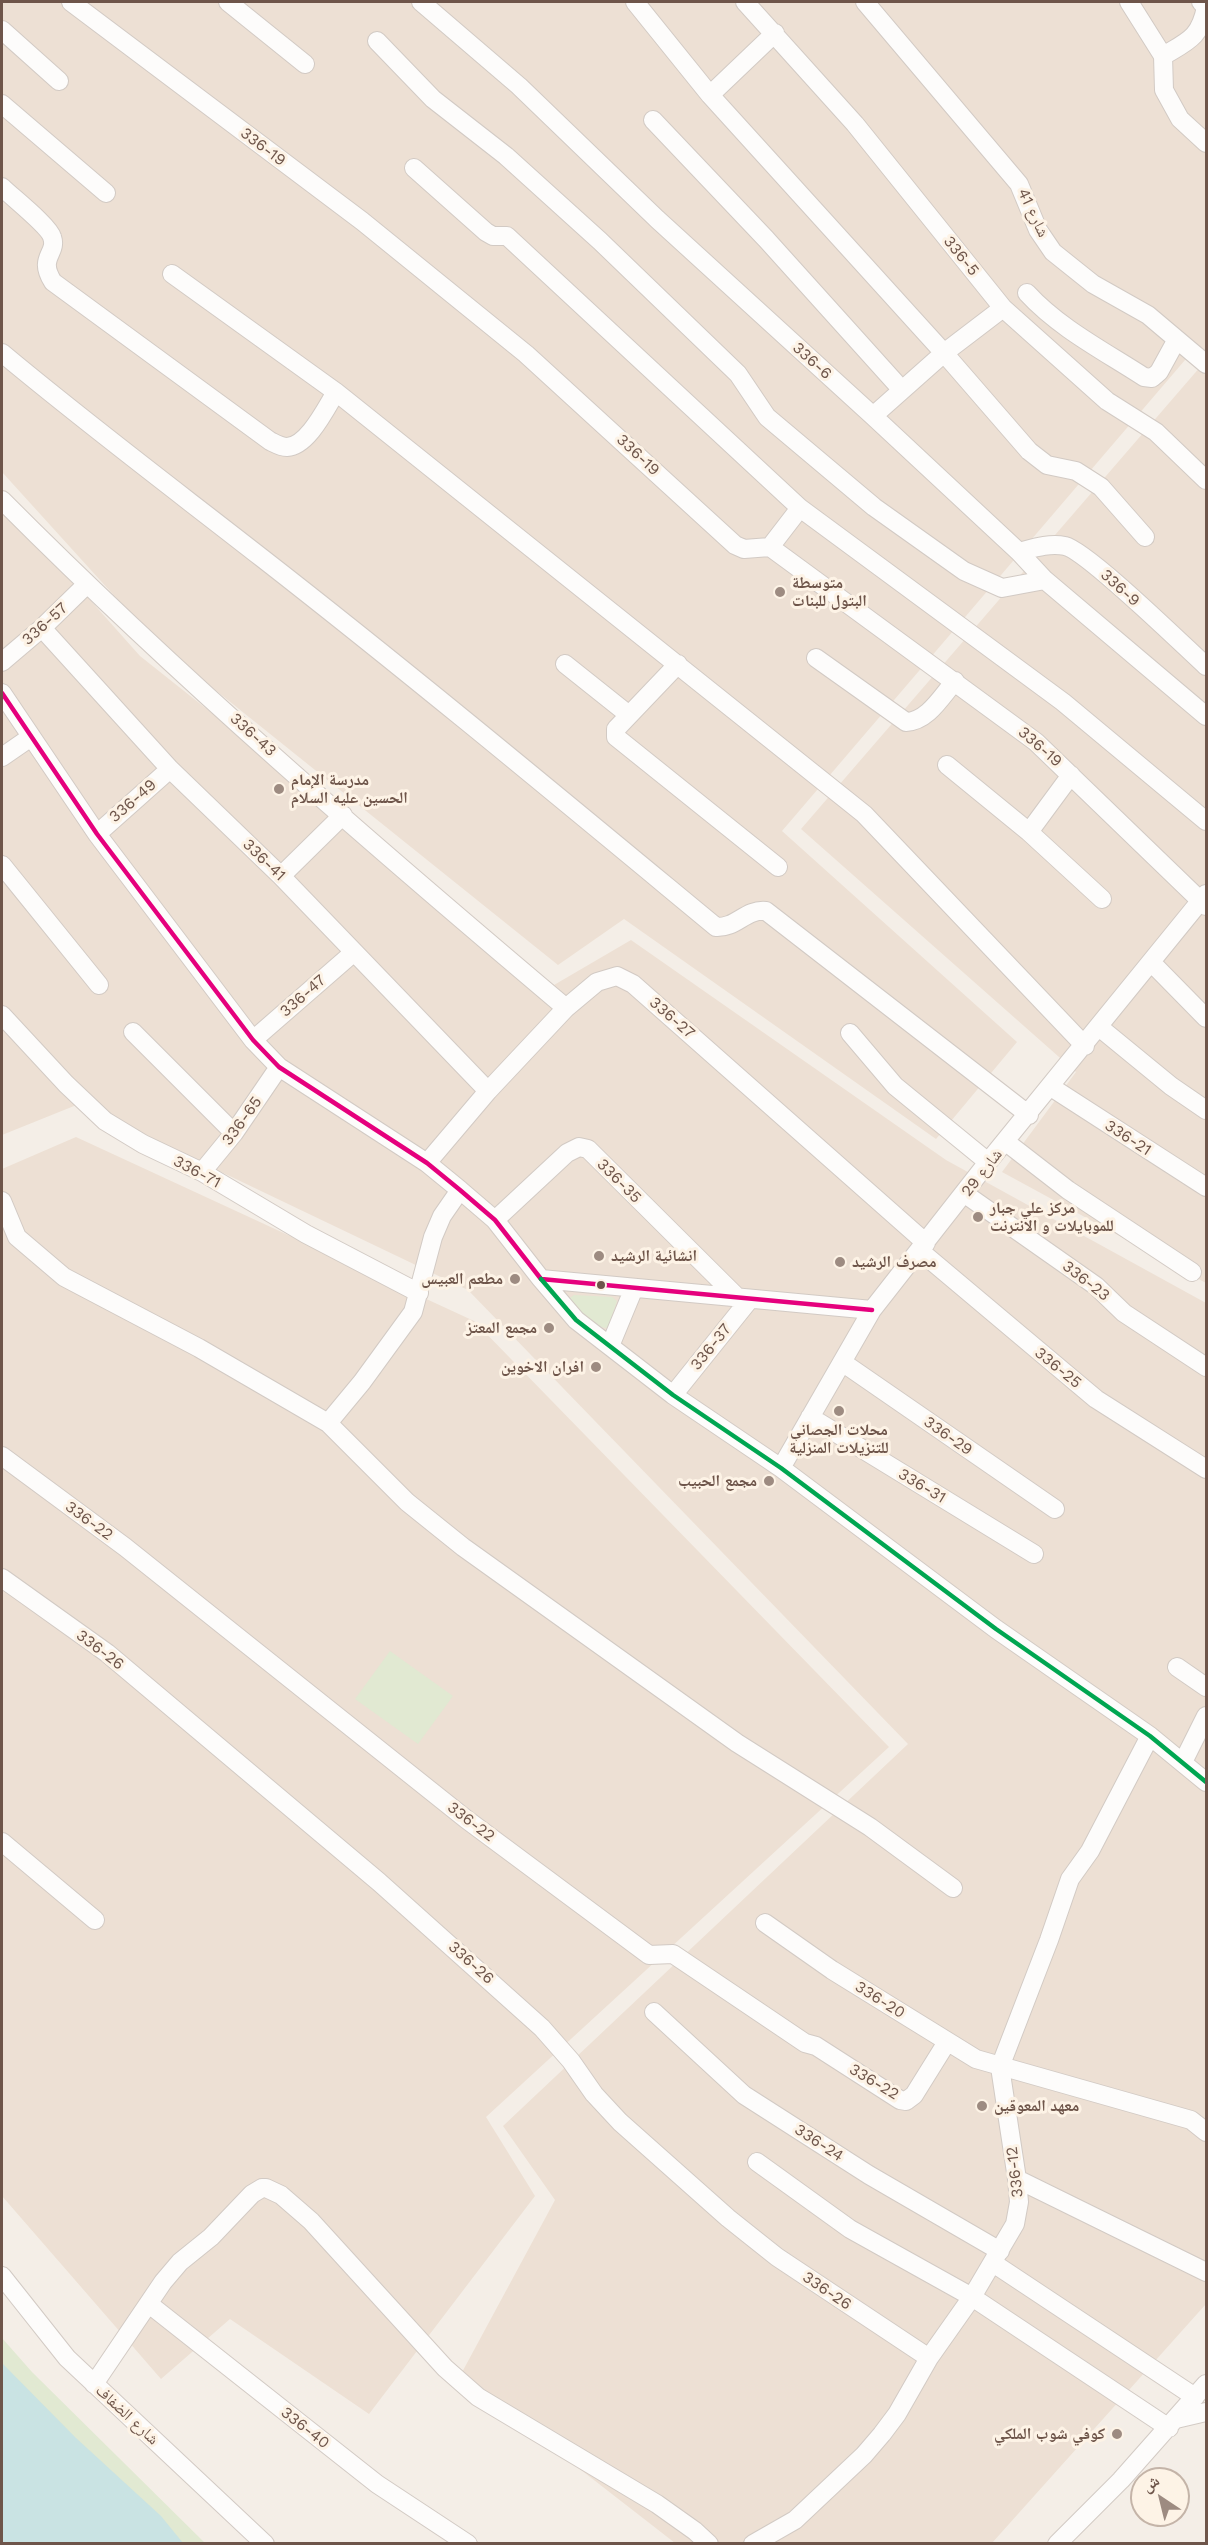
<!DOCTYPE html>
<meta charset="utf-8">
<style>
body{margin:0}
#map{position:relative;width:1208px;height:2545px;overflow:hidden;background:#f4eee7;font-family:"Work Sans","Noto Naskh Arabic",sans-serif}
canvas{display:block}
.frame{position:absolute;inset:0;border:3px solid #6e554a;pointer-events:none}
.north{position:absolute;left:1130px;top:2467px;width:60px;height:60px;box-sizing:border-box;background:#fdf3e6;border:2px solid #c4b4a8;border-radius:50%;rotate:325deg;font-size:16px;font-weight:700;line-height:24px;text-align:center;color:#6e554a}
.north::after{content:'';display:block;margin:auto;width:21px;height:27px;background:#9d8b81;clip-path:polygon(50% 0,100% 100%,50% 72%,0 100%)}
</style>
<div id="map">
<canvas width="1208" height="2545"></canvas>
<div class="frame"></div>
<div class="north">ش</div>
</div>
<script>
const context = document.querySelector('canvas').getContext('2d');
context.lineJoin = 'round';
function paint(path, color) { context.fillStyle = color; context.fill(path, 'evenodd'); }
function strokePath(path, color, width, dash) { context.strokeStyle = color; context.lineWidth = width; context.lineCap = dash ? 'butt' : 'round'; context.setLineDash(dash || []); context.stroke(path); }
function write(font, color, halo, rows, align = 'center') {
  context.font = font + ' "Work Sans","Noto Naskh Arabic",sans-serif'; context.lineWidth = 6; context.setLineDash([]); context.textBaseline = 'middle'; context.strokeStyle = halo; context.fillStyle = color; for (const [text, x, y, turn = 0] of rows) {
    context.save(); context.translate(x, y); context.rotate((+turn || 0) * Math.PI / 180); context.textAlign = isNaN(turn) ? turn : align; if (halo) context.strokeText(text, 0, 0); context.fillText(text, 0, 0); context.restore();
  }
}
paint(new Path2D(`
 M2 2H1206V353L1197 346 782 831 1017 1042 936 1139 624 919 558 965 158 644 2 472Z
 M1201 366 1206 370V1283L1002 1172 1076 1072 801 829Z
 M2 501 140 656 554 985 631 940 946 1160 1206 1303V2304L992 2543H675L460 2376 555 2200 503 2126 908 1744 468 1290 79 1104 2 1135Z
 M76 1137 474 1321 889 1747 486 2117 535 2196 369 2414 230 2319 161 2379 2 2196V1169Z`), '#ede0d4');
paint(new Path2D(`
 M574 1295 612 1297 617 1301 608 1328 599 1327 569 1306 568 1299Z
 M390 1651 453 1696 418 1744 355 1699Z
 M2 2338 32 2372 205 2543H160L2 2399Z`), '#e1e9d2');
paint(new Path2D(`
 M2 2363 76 2438 161 2516 183 2543H2Z`), '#c9e3e3');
const minor = new Path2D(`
 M71 2 362 221 526 354 735 545 744 549 770 547 1036 742 1206 906
 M228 2 305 64
 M421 2 519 86 657 219 873 416 1019 552 1045 580 1206 716
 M635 2 710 95 944 353 1029 451 1047 465 1076 471 1101 487 1145 537
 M745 2 855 124 1003 308 1107 401 1156 432 1206 480
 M865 2 1019 184 1038 230 1053 252 1093 284 1148 315 1206 364
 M1129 2 1163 56 1164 90 1180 119 1206 143
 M2 30 59 81
 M377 41 433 99 506 156 600 241 738 374 767 417 874 507 964 571 1002 588 1045 580
 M1163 56C1188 41 1200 38 1206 7L1201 2
 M710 95 775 33
 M2 104 106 193
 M653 120 766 239 902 390
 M414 168 486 232 493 236H507L800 508 1063 702 1206 821
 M2 187C12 197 49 226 52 237 58 254 37 257 53 282L270 441C276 444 281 447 287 447 308 446 326 408 336 392
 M172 274 336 392 864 814 1085 1046
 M1027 293C1059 328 1104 351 1144 377L1152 378 1159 372 1176 341
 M2 353C87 424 175 490 262 558 416 678 566 803 716 927 737 928 745 909 766 911L1029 1115
 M873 416 944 353 1003 308
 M2 500C180 679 373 845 566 1008
 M770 547 800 508
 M1019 552C1034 548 1049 543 1065 546 1087 551 1183 645 1206 666
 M42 628 170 769 281 876 488 1091
 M816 658 906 722C928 721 941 697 955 681
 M2 662 42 628 86 585
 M565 664 629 715
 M678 664 616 729V737L778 867
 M2 693 97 834 253 1040 279 1067 427 1163 460 1190 495 1220 541 1279 872 1310
 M2 757 31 737
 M947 765 1029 832 1102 899
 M1029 832 1071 775
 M97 834 170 769
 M2 865 99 985
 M281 876 343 815
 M1151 962 1206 1018
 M2 1015 66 1084 105 1121 143 1144 202 1172 306 1234 419 1293
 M1099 1027 1171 1086 1206 1110
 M133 1032 234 1133
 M850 1033 895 1086 988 1162
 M253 1040 353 953
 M1051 1087 1206 1187
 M1006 1142 1068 1190 1192 1272
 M427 1163 488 1091 566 1008 597 982 617 976 633 984 926 1243
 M202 1172 234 1133 279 1067
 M965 1194 1096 1286 1124 1313 1206 1367
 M2 1201 17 1237 64 1277 199 1348 328 1423 407 1502 463 1547 737 1743 870 1827 953 1888
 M495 1220 567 1153 579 1147 588 1149 737 1297
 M920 1251 1096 1399 1206 1469
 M541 1279 576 1320 673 1395 781 1468 996 1629 1150 1736 1206 1782
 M610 1346 634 1288
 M842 1362 1055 1509
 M673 1395 750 1299
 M810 1417 1034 1554
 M328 1423 362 1382 413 1312 433 1237 442 1216 460 1190
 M2 1456 125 1547 466 1819 649 1955 673 1954 805 2043 816 2046 900 2100 906 2101 914 2095 947 2042
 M781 1468 872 1310 988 1162 1206 894
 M2 1578 107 1653 379 1882 542 2028 571 2061 594 2094 620 2122 728 2218 777 2257 929 2358
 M1177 1667 1206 1687
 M1183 1762 1206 1716
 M2 1842 95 1920
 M765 1923 832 1970 976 2059 1191 2120 1206 2132
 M654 2012 744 2095 869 2175 1000 2251
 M757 2162 850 2229 972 2297 1169 2428
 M1017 2179 1206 2272
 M993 2263 1195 2397
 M2 2276 67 2358 265 2544
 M149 2304 377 2484 468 2544
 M94 2384 163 2282 180 2262 211 2237 252 2194 262 2188H266L281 2195 311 2221 445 2368 478 2397 657 2504 695 2531 709 2544
 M1176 2419 1206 2412
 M753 2544 795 2520 864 2455 882 2434 897 2414 929 2358 972 2297 1015 2224 1019 2202 1017 2179 1000 2067 1049 1940 1070 1879 1090 1851 1150 1736
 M1057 2544 1121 2480 1206 2384`);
strokePath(minor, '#d2cac4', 20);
strokePath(minor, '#fdfcfb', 18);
strokePath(new Path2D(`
 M2 693 97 834 253 1040 279 1067 427 1163 460 1190 495 1220 541 1279 872 1310`), '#e5007d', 4.5);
strokePath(new Path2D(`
 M541 1279 576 1320 673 1395 781 1468 996 1629 1150 1736 1206 1782`), '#00a651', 4.5);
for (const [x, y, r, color] of [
 [780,592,6,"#9d8b81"],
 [279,789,6,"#9d8b81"],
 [978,1217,6,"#9d8b81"],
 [599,1256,6,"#9d8b81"],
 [840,1262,6,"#9d8b81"],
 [515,1279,6,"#9d8b81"],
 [601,1285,5,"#6e554a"],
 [549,1328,6,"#9d8b81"],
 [596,1367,6,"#9d8b81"],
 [839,1411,6,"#9d8b81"],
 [769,1481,6,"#9d8b81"],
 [982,2106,6,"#9d8b81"],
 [1117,2434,6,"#9d8b81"]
]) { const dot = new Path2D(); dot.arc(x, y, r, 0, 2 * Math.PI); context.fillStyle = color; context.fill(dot); strokePath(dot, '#fdf3e6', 2); }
write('16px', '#6e554a', '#fdf3e6', [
 ["336-19",263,147,37],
 ["شارع 41",1033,213,65],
 ["336-5",961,256,51],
 ["336-6",812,361,42],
 ["336-19",638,455,43],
 ["336-9",1120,588,42],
 ["336-57",45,624,-42],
 ["336-43",253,735,42],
 ["336-19",1040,747,41],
 ["336-49",133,801,-41],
 ["336-41",264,860,44],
 ["336-47",303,996,-41],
 ["336-27",672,1018,41],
 ["336-65",242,1121,-54],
 ["336-21",1128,1138,33],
 ["336-71",197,1172,28],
 ["شارع 29",982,1173,-52],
 ["336-35",619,1181,45],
 ["336-23",1086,1281,38],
 ["336-37",711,1347,-51],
 ["336-25",1058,1368,39],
 ["336-29",948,1436,35],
 ["336-31",922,1486,31],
 ["336-22",89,1521,36],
 ["336-26",100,1650,37],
 ["336-22",471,1822,37],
 ["336-26",471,1963,42],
 ["336-20",880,2000,32],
 ["336-22",874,2082,31],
 ["336-24",819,2143,33],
 ["336-12",1015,2172,-97],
 ["336-26",827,2291,34],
 ["شارع الضفاف",127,2415,43],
 ["336-40",305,2428,38]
]);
write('bold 16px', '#6e554a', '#fdf3e6', [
 ["متوسطة",792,583],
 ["البتول للبنات",792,601],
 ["مدرسة الإمام",291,780],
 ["الحسين عليه السلام",291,798],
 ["مركز علي جبار",990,1208],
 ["للموبايلات و الانترنت",990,1226],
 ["انشائية الرشيد",611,1256],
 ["مصرف الرشيد",852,1262],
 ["مطعم العبيس",503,1279,"right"],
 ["مجمع المعتز",537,1328,"right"],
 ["افران الاخوين",584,1367,"right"],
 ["محلات الجصاني",839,1430,"center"],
 ["للتنزيلات المنزلية",839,1448,"center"],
 ["مجمع الحبيب",757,1481,"right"],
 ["معهد المعوقين",994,2106],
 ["كوفي شوب الملكي",1105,2434,"right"]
], 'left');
</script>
